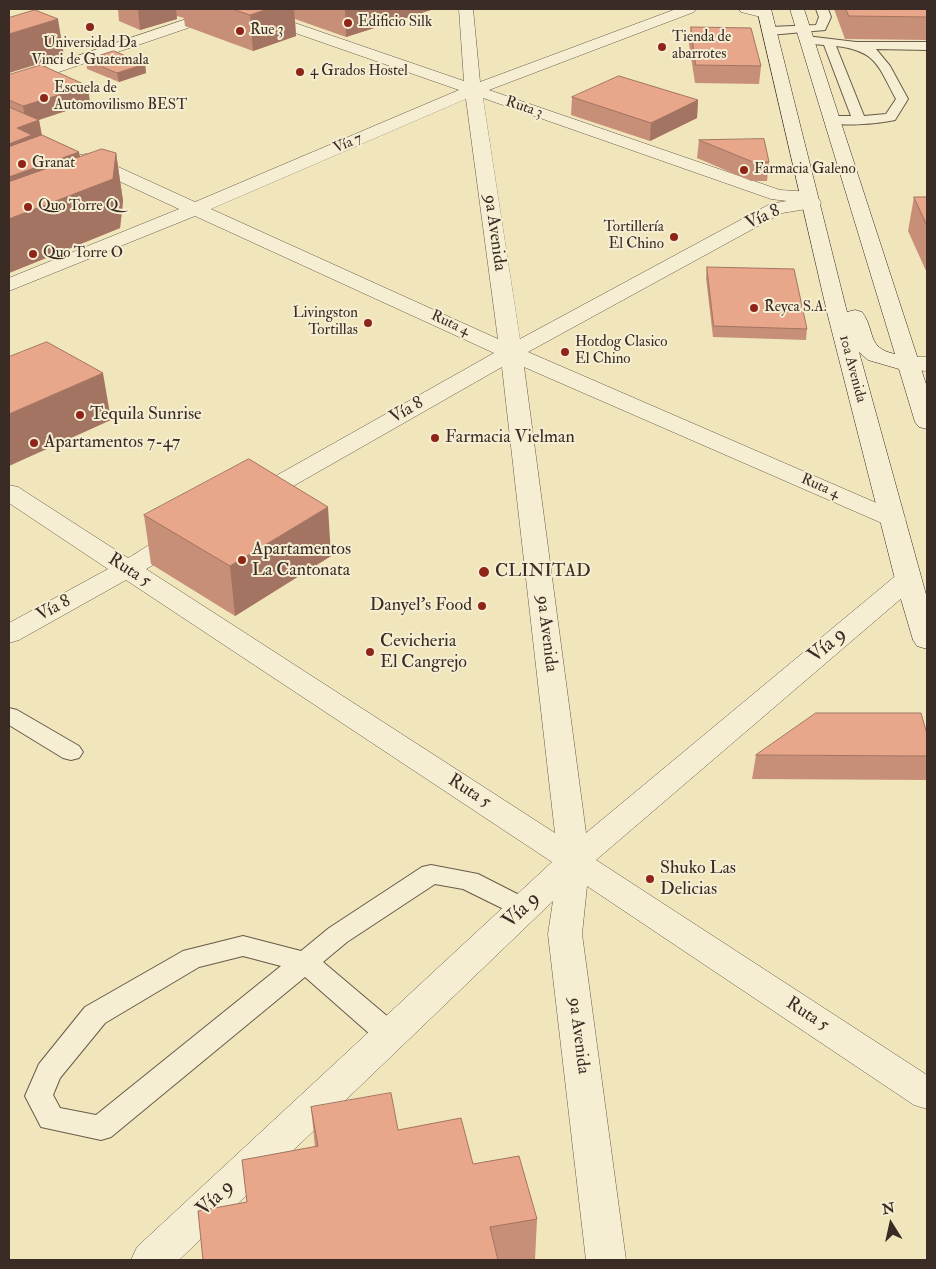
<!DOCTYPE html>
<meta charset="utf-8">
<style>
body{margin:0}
#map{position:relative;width:936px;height:1269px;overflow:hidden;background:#f1e5bb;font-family:"IM FELL Double Pica",serif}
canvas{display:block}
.frame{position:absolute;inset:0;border:10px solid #3a2b24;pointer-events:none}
.north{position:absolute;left:866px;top:1199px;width:50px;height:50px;-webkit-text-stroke:4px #f6eed3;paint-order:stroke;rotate:350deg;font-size:14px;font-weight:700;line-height:20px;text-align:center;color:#3a2b24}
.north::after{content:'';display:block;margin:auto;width:18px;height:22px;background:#3a2b24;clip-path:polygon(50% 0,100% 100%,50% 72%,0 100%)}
</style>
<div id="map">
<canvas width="936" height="1269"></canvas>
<div class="frame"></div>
<div class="north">N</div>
</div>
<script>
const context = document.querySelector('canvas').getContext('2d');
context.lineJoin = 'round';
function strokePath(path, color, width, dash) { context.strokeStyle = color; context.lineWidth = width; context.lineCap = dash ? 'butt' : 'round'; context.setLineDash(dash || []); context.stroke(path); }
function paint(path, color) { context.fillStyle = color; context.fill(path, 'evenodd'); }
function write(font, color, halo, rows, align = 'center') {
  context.font = font + ' "IM FELL Double Pica",serif'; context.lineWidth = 4; context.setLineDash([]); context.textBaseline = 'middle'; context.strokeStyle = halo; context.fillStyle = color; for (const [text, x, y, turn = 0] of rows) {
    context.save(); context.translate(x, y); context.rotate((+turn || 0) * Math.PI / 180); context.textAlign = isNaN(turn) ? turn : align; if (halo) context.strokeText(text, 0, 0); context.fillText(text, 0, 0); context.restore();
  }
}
const lane = new Path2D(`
 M816 9H828L831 17 825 30 770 35 764 31 770 27 816 25 819 17Z
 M806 36 856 42H927V50L876 49 890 66 908 99 895 120C882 123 833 129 824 119L826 116H851L824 45 802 43 800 40ZM836 46C877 51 878 66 896 99L886 114 864 116Z
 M9 708 17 710 79 746 83 752 79 758 71 760 63 758 9 725Z
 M431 865 478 874 533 902 537 909 533 916 524 919 463 889 435 884 347 942 323 962 400 1027 404 1035 400 1043 390 1046 380 1043 305 977 111 1137 101 1140 41 1127 25 1096 39 1064 85 1007 183 951 243 936 301 951 329 928 422 867ZM243 956 281 966 96 1115 60 1108 53 1095 60 1078 105 1023 199 967Z`);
const street = new Path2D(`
 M216 9H226L228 12 226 15 9 89V79Z
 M233 9H254L464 81 459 9H473L480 82 676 9H696L694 12 489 90 780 190 812 192 814 196 813 198 819 199 821 203 819 207 782 213 528 352 902 514 906 519 902 524 893 527 884 524 524 367 586 833 899 573 908 571 917 573 921 579 917 585 596 860 927 1075V1109L914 1105 587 886 582 934 626 1260H586L548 934 553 901 179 1260H131L137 1247 552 862 126 580 19 640 9 643V623L108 569 9 503V485L18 487 128 558C146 548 171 527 192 533L196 538 192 543 146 569 555 833 502 367 260 505 251 507 242 505 239 500 242 495 494 353 195 216 9 291V278L179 209 80 163 77 159 80 155 86 154 92 155 195 202 459 90 235 12ZM483 98 771 199 787 201 770 204 520 339ZM466 99 498 339 211 209Z
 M739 9H762L770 11 772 14 770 17 765 18 741 12Z
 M908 357H927V371L900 369 897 364 900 359Z`);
const secondary = new Path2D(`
 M757 9H771L847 312 855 310 862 312C876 331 866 348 895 354L790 9H804L927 387V429L919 427 915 422 899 369 868 360 859 352 927 598V649L917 646 913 640 895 579 827 312Z`);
strokePath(lane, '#685a4a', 2);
strokePath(street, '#685a4a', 1);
strokePath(secondary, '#3a2b24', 1);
paint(lane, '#f6eed3');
paint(street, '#f6eed3');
paint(secondary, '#f6eed3');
paint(new Path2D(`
 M118 9H434L346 37 295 19 296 36 253 51 185 26 184 18 177 16V19L140 30 119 21Z
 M834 9H927V40L845 39Z
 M691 27 761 66 759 84 695 83 689 44Z
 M86 60 145 64 146 73 119 82 87 69Z
 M9 75 90 103 39 120 42 135 79 152 80 157 116 153 123 201 120 228 9 273Z
 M572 97 698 100 697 118 650 141 571 115Z
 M699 140 769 162 767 181H751L697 158Z
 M914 197H927V273L908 231Z
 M707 267 807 329 806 340 713 337 706 278Z
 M144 515 331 556 235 616 151 564Z
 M756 755 927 756V780L752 779Z
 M311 1107 398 1130 473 1164 537 1219 535 1260H203L247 1202 315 1147Z`), '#c88f78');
paint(new Path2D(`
 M138 9H176L177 19 140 30Z
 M268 9H294L296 36 253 51 250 15Z
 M345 9H434L346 37Z
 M58 19 64 56 9 73V34Z
 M145 64 146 73 119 82 117 73Z
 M88 86 90 103 26 124 23 106Z
 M698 100 697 118 650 141 651 123Z
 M39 120 46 160 79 152 85 190 116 153 123 201 120 228 9 273V144L17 128Z
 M103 373 111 420 9 466V414Z
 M328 507 331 556 235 616 230 566Z`), '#a27461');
const building = new Path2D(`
 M233 9H268L250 15Z
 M846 9H927V17L849 16Z
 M35 10 58 19 9 34V18Z
 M691 27 751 28 761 66 696 65Z
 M114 51 145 64 117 73 86 60Z
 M41 65 88 86 23 106 9 100V75Z
 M619 76 698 100 651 123 572 97Z
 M9 107 39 120 17 128 32 135 9 144Z
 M42 135 79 152 9 177V147Z
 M764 139 769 162H753L699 140Z
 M102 149 116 153 113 179 9 219V182Z
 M914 197H927V225Z
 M707 267 794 269 807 329 714 326Z
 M47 342 103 373 9 414V357Z
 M249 459 328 507 230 566 144 515Z
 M816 713H921L927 734V756L756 755Z
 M391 1093 398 1130 461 1118 473 1164 519 1156 537 1219 490 1227 498 1260H203L198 1211 247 1202 242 1160 318 1146 311 1107Z`);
paint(building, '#e8a68b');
strokePath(building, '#a27461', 1);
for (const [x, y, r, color] of [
 [348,23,5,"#8f2418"],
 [90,27,5,"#8f2418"],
 [240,31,5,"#8f2418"],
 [662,47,5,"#8f2418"],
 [300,72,5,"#8f2418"],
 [44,98,5,"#8f2418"],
 [22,164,5,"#8f2418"],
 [744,170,5,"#8f2418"],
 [28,207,5,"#8f2418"],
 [674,237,5,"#8f2418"],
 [33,254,5,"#8f2418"],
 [754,308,5,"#8f2418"],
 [368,323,5,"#8f2418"],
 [565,352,5,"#8f2418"],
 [80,415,5,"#8f2418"],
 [435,438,5,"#8f2418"],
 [34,443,5,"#8f2418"],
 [242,560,5,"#8f2418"],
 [484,572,6,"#8f2418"],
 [482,606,5,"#8f2418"],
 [370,652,5,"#8f2418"],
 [650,879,5,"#8f2418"]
]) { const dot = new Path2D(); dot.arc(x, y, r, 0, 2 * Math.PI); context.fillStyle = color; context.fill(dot); strokePath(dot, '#f6eed3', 2); }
write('15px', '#3a2b24', '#f6eed3', [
 ["Edificio Silk",358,23],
 ["Rue 3",250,31],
 ["Tienda de",672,38],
 ["abarrotes",672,55],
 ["Universidad Da",90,44,"center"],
 ["Vinci de Guatemala",90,61,"center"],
 ["4 Grados Hostel",310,72],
 ["Escuela de",54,89],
 ["Automovilismo BEST",54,106],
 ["Granat",32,164],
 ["Farmacia Galeno",754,170],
 ["Quo Torre Q",38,207],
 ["Tortillería",664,228,"right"],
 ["El Chino",664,245,"right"],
 ["Quo Torre O",43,254],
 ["Reyca S.A.",764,308],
 ["Livingston",358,314,"right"],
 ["Tortillas",358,331,"right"],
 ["Hotdog Clasico",575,343],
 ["El Chino",575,360]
], 'left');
write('15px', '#3a2b24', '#f6eed3', [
 ["Ruta 3",524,108,19],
 ["Vía 7",348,144,-23],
 ["Ruta 4",450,324,25],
 ["10a Avenida",852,369,75],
 ["Ruta 4",820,487,24]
]);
write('18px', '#3a2b24', '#f6eed3', [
 ["Vía 8",763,218,-25],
 ["9a Avenida",494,233,82],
 ["Vía 8",407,411,-30],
 ["Ruta 5",129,571,33],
 ["Vía 8",54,609,-28],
 ["9a Avenida",546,634,83],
 ["Ruta 5",469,792,33],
 ["Ruta 5",807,1015,33],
 ["9a Avenida",578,1036,83]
]);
write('18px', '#3a2b24', '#f6eed3', [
 ["Tequila Sunrise",90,415],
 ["Farmacia Vielman",445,438],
 ["Apartamentos 7-47",44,443],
 ["Apartamentos",252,550],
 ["La Cantonata",252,571],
 ["CLINITAD",495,572],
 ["Danyel's Food",472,606,"right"],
 ["Cevicheria",380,642],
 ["El Cangrejo",380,663],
 ["Shuko Las",660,869],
 ["Delicias",660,890]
], 'left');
write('21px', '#3a2b24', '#f6eed3', [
 ["Vía 9",828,646,-40],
 ["Vía 9",522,911,-43],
 ["Vía 9",216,1199,-43]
]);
</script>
